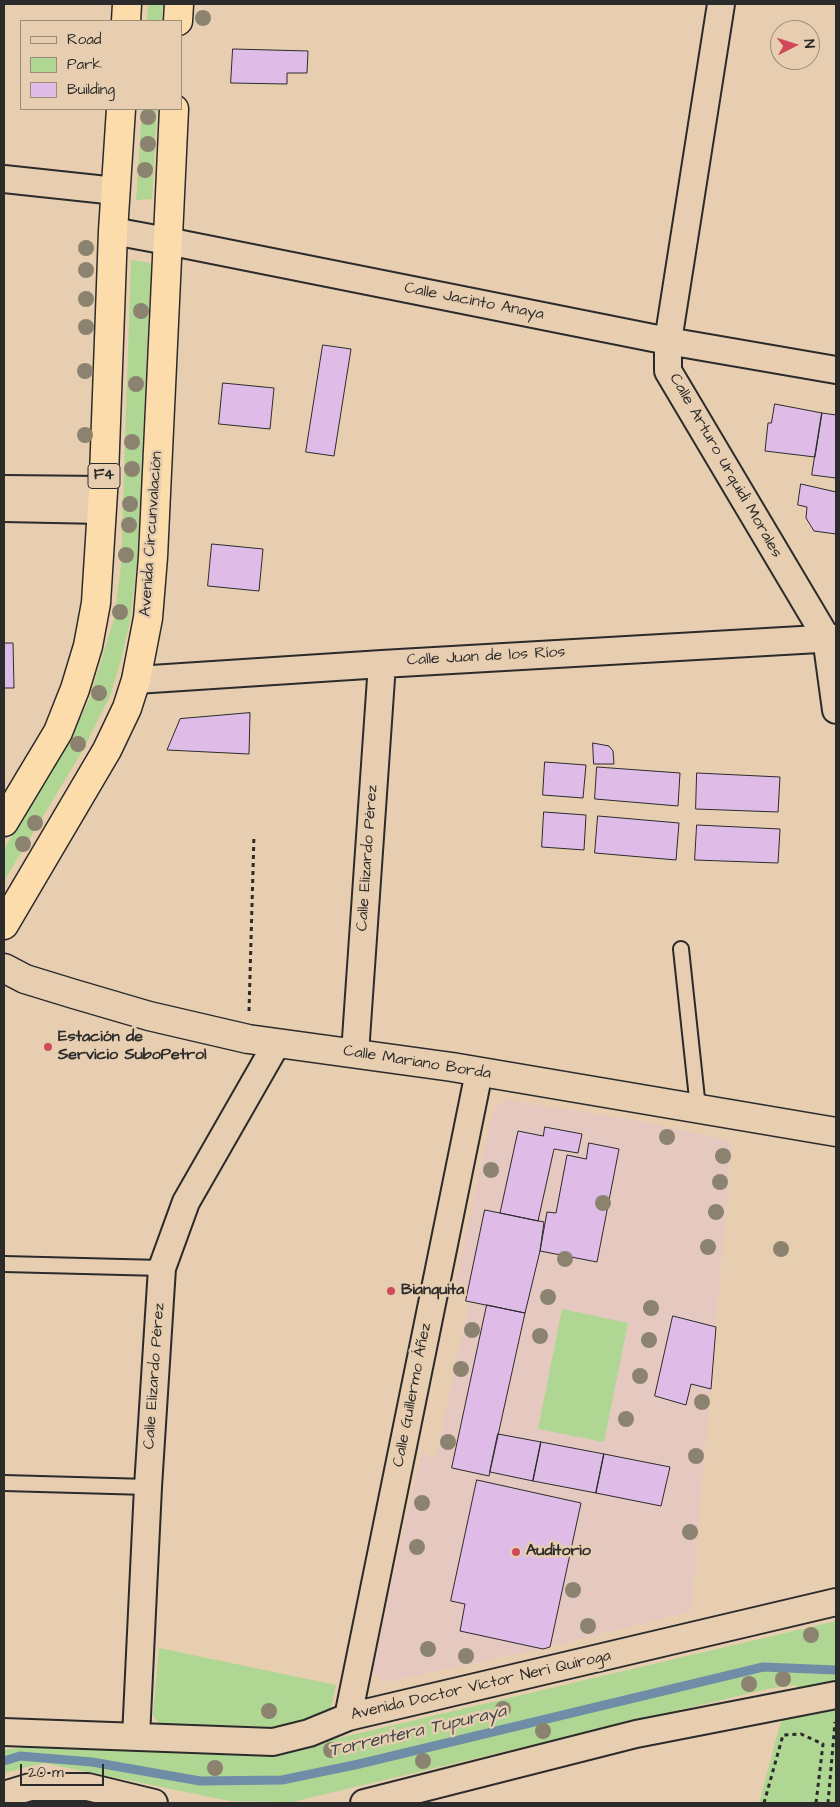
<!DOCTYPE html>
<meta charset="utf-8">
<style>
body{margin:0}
#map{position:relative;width:840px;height:1807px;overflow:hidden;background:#e8ceb0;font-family:"Architects Daughter",sans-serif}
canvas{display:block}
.frame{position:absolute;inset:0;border:5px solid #2b2b2b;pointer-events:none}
.legend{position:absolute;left:20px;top:20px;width:162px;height:90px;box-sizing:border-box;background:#e8ceb0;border:1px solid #9c8d7b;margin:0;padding:6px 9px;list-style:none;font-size:15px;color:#2b2b2b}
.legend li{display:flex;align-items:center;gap:10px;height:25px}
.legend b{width:25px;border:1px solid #9c8d7b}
.north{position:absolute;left:770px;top:20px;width:50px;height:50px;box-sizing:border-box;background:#e8ceb0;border:1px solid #9c8d7b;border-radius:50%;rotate:85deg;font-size:14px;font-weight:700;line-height:20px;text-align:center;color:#2b2b2b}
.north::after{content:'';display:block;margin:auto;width:18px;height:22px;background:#d1495b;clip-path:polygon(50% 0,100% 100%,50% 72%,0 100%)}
.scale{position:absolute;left:20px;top:1764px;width:84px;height:22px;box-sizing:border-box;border:2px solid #2b2b2b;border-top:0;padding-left:6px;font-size:15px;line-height:18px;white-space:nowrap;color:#2b2b2b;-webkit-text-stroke:4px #e8ceb0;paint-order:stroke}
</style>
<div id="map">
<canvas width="840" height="1807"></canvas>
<div class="frame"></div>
<ul class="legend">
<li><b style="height:6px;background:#e8ceb0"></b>Road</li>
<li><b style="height:14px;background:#afd692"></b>Park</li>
<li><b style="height:14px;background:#dfbce7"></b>Building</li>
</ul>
<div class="north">N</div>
<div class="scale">20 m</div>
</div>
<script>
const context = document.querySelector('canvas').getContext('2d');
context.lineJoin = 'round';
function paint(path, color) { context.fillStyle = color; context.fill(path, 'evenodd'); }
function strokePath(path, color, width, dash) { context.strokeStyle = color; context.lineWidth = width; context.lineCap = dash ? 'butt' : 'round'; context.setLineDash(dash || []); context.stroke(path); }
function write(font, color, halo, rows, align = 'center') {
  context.font = font + ' "Architects Daughter",sans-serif'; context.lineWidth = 5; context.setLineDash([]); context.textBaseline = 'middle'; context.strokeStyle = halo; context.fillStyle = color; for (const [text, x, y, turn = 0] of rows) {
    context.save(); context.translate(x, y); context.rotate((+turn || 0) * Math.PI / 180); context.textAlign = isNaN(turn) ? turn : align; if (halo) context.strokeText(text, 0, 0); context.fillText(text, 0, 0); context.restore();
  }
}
paint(new Path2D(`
 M508 1100 643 1122 732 1141 691 1611 550 1647 385 1682 374 1675V1663L421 1454 436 1456 470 1297 453 1293 491 1118 497 1106Z`), '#e5c9c0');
paint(new Path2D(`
 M148 4H163L162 21H147Z
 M142 109H157L152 199 136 200Z
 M131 260 151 263 137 562 130 621 121 660 110 696 83 750 4 881V849L67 744 89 700 114 619 121 566Z
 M562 1309 628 1323 604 1442 538 1429Z
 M836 1621V1803H759L779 1728 797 1685 772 1688 292 1802 230 1801 44 1763 4 1773V1750L47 1744 275 1753Z
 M159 1648 336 1685 330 1712 281 1732 162 1728 153 1715Z`), '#afd692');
strokePath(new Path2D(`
 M4 1761 20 1756 92 1762 200 1781 282 1780 359 1764 763 1667 836 1670`), '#6f8da7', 9);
const building = new Path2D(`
 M233 49 308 51 307 73H287V84L231 83Z
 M323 345 351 349 334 456 306 452Z
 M223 383 274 388 270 429 219 424Z
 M775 404 822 413 815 457 765 451 768 423H771Z
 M822 413 836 415V478L812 475Z
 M801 484 836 492V534L814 531 806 518 807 507 798 505Z
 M212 544 263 549 259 591 208 586Z
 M4 643H13L14 688H4Z
 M250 713 249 754 167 750 180 719Z
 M593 743 609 746 613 751 614 764H594Z
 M545 762 586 765 583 798 543 795Z
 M597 767 680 773 678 806 595 799Z
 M697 773 780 777 778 812 696 809Z
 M544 812 586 815 584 850 542 847Z
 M598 816 679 823 676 860 595 853Z
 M697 825 780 829 778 863 695 860Z
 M545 1127 582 1134 578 1153 554 1149 538 1221 500 1213 518 1131 543 1136Z
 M589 1143 619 1149 597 1262 540 1251 547 1212 556 1213 567 1155 586 1159Z
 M485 1210 544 1222 540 1251 525 1313 466 1301Z
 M487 1305 525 1313 489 1476 452 1468Z
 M673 1316 716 1327 711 1389 691 1384 686 1405 655 1396Z
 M498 1434 541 1442 533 1481 490 1472Z
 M541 1442 604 1454 596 1493 533 1481Z
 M604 1454 670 1467 661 1506 596 1493Z
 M477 1480 581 1503 550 1647 543 1649 460 1631 465 1604 451 1601Z`);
paint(building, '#dfbce7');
strokePath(building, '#2b2b2b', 1);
const service = new Path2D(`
 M681 949 698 1108
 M4 1264 162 1268
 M4 1483 148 1487`);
const minor = new Path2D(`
 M721 4 668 341V371L826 637 836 710
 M4 179 116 191
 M113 231 167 241 668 341 836 370
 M4 489 103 490
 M4 508 102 510
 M136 680 382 664 836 638
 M355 1053 382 664
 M348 1717 479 1072
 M4 1732 273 1742 309 1733 348 1717 836 1602
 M136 1737 148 1487 162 1268 186 1202 277 1043
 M4 1795 30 1787H88L154 1803
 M364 1803 636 1734 836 1695`);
const tertiary = new Path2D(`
 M4 968 25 979 74 994 149 1016 248 1039 452 1067 836 1132`);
const trunk = new Path2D(`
 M126 21 127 4
 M178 21 179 4
 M4 822 58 732 75 689 88 646 96 603 104 476 113 231 121 109
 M4 925 107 750 127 708 136 680 148 618 153 557 174 109`);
strokePath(service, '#2b2b2b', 18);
strokePath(minor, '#2b2b2b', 30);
strokePath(tertiary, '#2b2b2b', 31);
strokePath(trunk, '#2b2b2b', 31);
strokePath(new Path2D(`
 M249 1011 254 835
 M764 1803 783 1735 801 1734 823 1744 816 1803
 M828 1803 835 1722`), '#2b2b2b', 3, [4, 4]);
strokePath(service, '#e8ceb0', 14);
strokePath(minor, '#e8ceb0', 26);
strokePath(tertiary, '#e8ceb0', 28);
strokePath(trunk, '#fddcac', 28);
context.fillStyle = '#8b836f';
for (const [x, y] of [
 [203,18],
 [148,117],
 [148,144],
 [145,170],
 [86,248],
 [86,270],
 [86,299],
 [141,311],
 [86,327],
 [85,371],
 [136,384],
 [85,435],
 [132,442],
 [132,469],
 [130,504],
 [129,525],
 [126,555],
 [120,612],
 [99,693],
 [78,744],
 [35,823],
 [23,844],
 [667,1137],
 [723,1156],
 [491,1170],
 [720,1182],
 [603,1203],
 [716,1212],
 [708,1247],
 [781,1249],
 [565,1259],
 [548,1297],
 [651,1308],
 [472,1330],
 [540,1336],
 [649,1340],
 [461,1369],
 [640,1376],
 [702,1402],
 [626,1419],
 [448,1442],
 [696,1456],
 [422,1503],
 [690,1532],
 [417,1547],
 [573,1590],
 [588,1626],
 [811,1635],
 [428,1649],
 [466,1656],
 [783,1679],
 [749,1684],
 [503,1709],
 [269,1711],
 [543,1731],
 [331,1750],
 [423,1761],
 [215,1768]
]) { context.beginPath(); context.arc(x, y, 8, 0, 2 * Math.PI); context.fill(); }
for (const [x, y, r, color] of [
 [48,1047,5,"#d1495b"],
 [391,1291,5,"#d1495b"],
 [516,1552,5,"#d1495b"]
]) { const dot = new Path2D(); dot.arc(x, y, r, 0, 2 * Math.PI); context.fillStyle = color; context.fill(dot); strokePath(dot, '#e8ceb0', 2); }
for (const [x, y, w] of [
 [104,476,32]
]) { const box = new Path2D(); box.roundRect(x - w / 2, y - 12.5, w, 25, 4); context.fillStyle = '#e8ceb0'; context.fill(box); strokePath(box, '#2b2b2b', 1); }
write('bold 15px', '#2b2b2b', null, [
 ["F4",104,476]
]);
write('16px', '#2b2b2b', '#e8ceb0', [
 ["Calle Jacinto Anaya",474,302,11],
 ["Calle Arturo Urquidi Morales",725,466,60],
 ["Avenida Circunvalación",152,534,-86],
 ["Calle Juan de los Ríos",486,657,-3],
 ["Calle Elizardo Pérez",368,858,-86],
 ["Calle Mariano Borda",417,1063,9],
 ["Calle Elizardo Pérez",155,1376,-86],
 ["Calle Guillermo Áñez",413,1395,-79],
 ["Avenida Doctor Víctor Neri Quiroga",481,1686,-13]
]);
write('bold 16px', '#2b2b2b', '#e8ceb0', [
 ["Estación de",58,1038],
 ["Servicio SuboPetrol",58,1056],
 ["Bianquita",401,1291],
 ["Auditorio",526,1552]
], 'left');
write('italic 18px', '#3c434a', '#e8ceb0', [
 ["Torrentera Tupuraya",418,1732,-13]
]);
</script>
